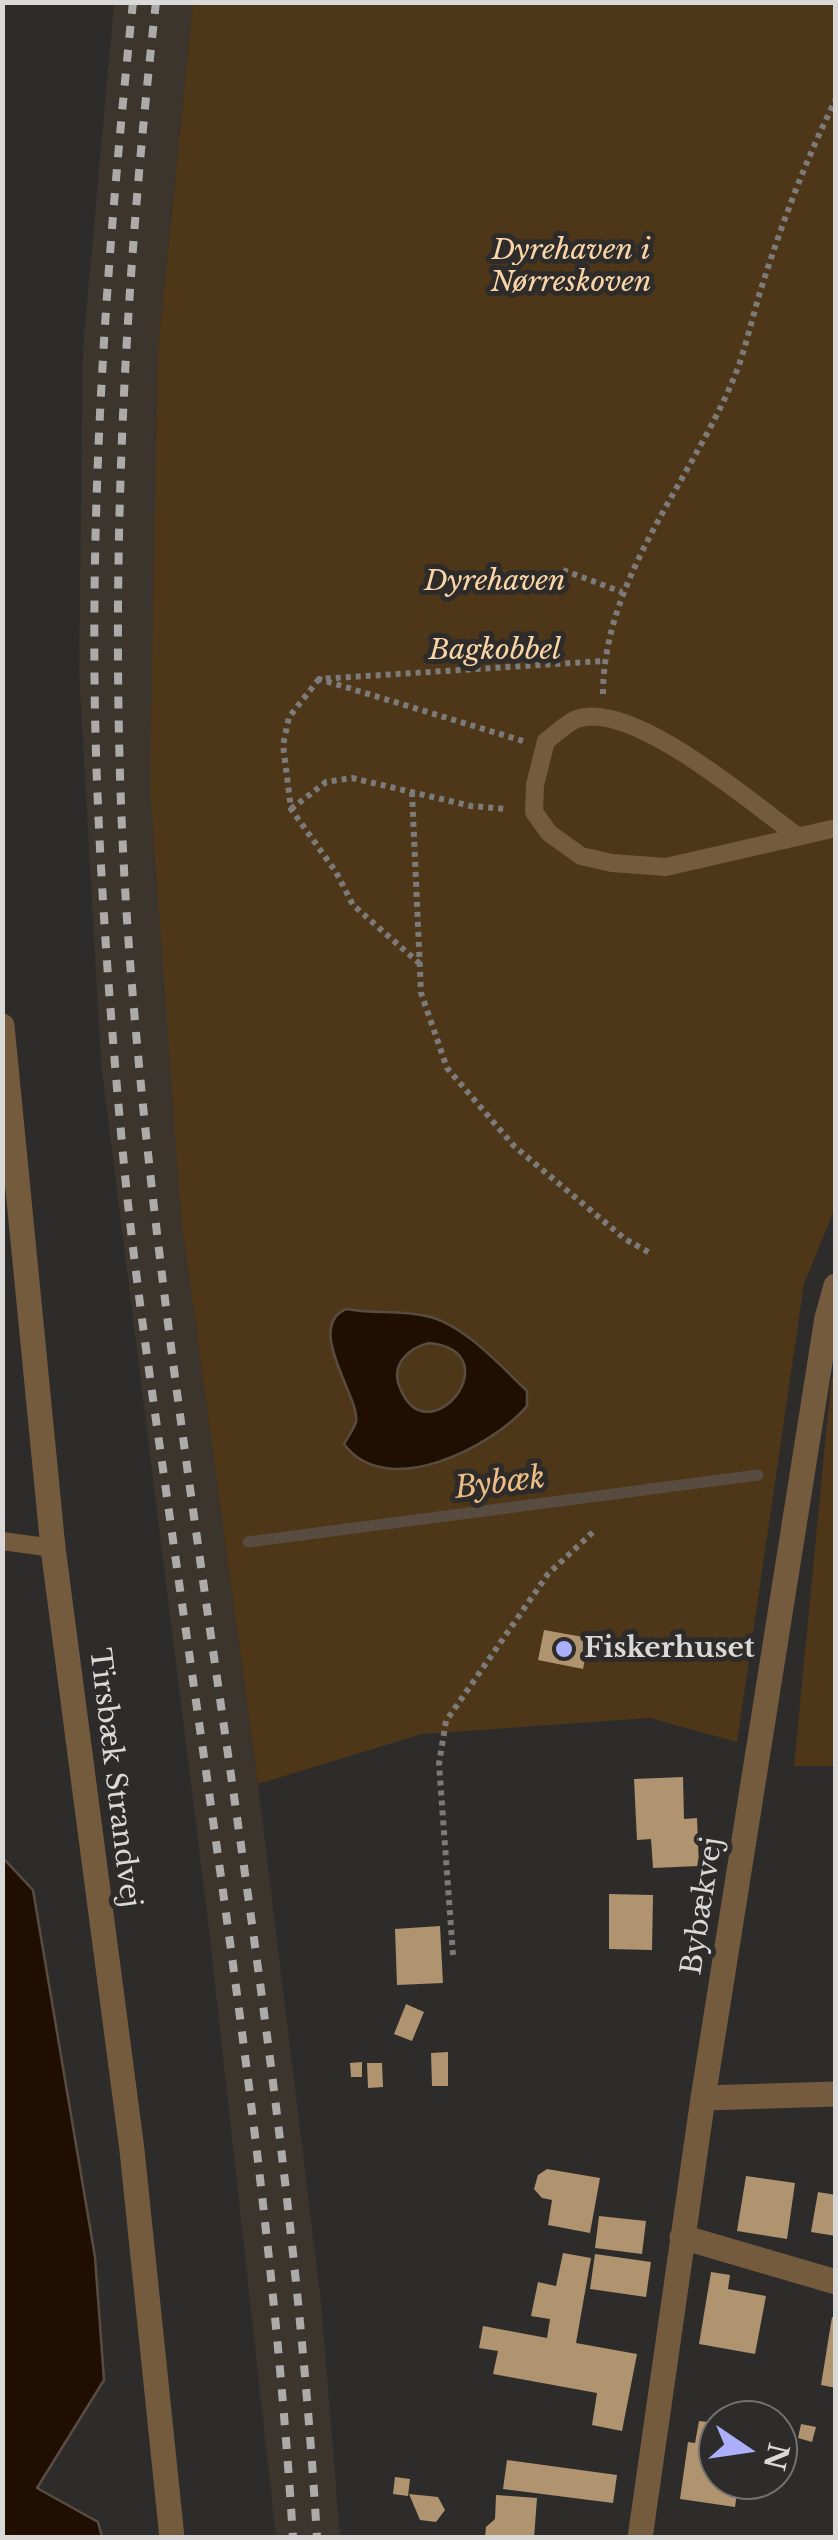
<!DOCTYPE html>
<meta charset="utf-8">
<style>
body{margin:0}
#map{position:relative;width:838px;height:2540px;overflow:hidden;background:#2e2c2a;font-family:"Libre Baskerville",serif}
canvas{display:block}
.frame{position:absolute;inset:0;border:5px solid #dad9d7;pointer-events:none}
.north{position:absolute;left:698px;top:2400px;width:100px;height:100px;box-sizing:border-box;background:#2e2c2a;border:2px solid #73716f;border-radius:50%;rotate:103deg;font-size:28px;font-weight:700;line-height:40px;text-align:center;color:#dad9d7}
.north::after{content:'';display:block;margin:auto;width:35px;height:45px;background:#acaffb;clip-path:polygon(50% 0,100% 100%,50% 72%,0 100%)}
</style>
<div id="map">
<canvas width="838" height="2540"></canvas>
<div class="frame"></div>
<div class="north">N</div>
</div>
<script>
const context = document.querySelector('canvas').getContext('2d');
context.lineJoin = 'round';
function paint(path, color) { context.fillStyle = color; context.fill(path, 'evenodd'); }
function strokePath(path, color, width, dash) { context.strokeStyle = color; context.lineWidth = width; context.lineCap = dash ? 'butt' : 'round'; context.setLineDash(dash || []); context.stroke(path); }
function write(font, color, halo, rows, align = 'center') {
  context.font = font + ' "Libre Baskerville",serif'; context.lineWidth = 10; context.setLineDash([]); context.textBaseline = 'middle'; context.strokeStyle = halo; context.fillStyle = color; for (const [text, x, y, turn = 0] of rows) {
    context.save(); context.translate(x, y); context.rotate((+turn || 0) * Math.PI / 180); context.textAlign = isNaN(turn) ? turn : align; if (halo) context.strokeText(text, 0, 0); context.fillText(text, 0, 0); context.restore();
  }
}
paint(new Path2D(`
 M114 3H193L158 349 181 1217 258 1784 321 2302 340 2537H276L208 1921 101 1062 79 670 83 348Z`), '#3b352e');
paint(new Path2D(`
 M193 3H835V1208L804 1284 737 1742 650 1718 422 1734 258 1784 181 1217 150 786 158 349Z
 M835 1369V1766H794L831 1382Z`), '#4e3718');
const water = new Path2D(`
 M346 1309C373 1314 399 1310 426 1316 462 1323 500 1365 527 1391V1406C491 1448 386 1501 344 1444 347 1438 354 1429 356 1422 361 1399 304 1327 346 1309ZM429 1343C513 1352 428 1458 400 1388 390 1365 408 1348 429 1343Z
 M2 1857 33 1890 95 2257 104 2380 37 2488 98 2522 102 2537H3Z`);
paint(water, '#200f00');
strokePath(water, '#584c40', 2.5);
strokePath(new Path2D(`
 M248 1542 758 1475`), '#584c40', 11);
paint(new Path2D(`
 M544 1630 589 1638 583 1669 538 1660Z
 M683 1777 684 1819 697 1818 699 1866 653 1868 651 1839 637 1840 634 1779Z
 M609 1894 653 1895 652 1950 609 1949Z
 M440 1926 443 1983 397 1985 395 1929Z
 M406 2004 424 2012 412 2041 394 2034Z
 M448 2052V2086H432L431 2053Z
 M362 2062V2077H351L350 2063Z
 M367 2063H382L383 2087 368 2088Z
 M547 2169 600 2178 590 2233 548 2225 552 2200 542 2198 534 2189 538 2175Z
 M746 2176 795 2183 787 2239 737 2231Z
 M818 2192 836 2195V2236L811 2232Z
 M599 2216 646 2221 642 2254 595 2248Z
 M563 2253 591 2258 576 2343 637 2354 622 2431 592 2425 597 2393 493 2374 498 2351 479 2348 483 2326 547 2338 550 2319 531 2316 538 2282 556 2286Z
 M595 2254 651 2262 646 2297 590 2289Z
 M711 2272 730 2275 728 2289 766 2296 755 2354 699 2344Z
 M832 2317 836 2318V2388L821 2385Z
 M699 2421 718 2423V2480H739L735 2507 680 2499 688 2442 695 2443Z
 M801 2424 816 2427 812 2442 798 2438Z
 M507 2460 617 2475 613 2503 503 2489Z
 M395 2477 410 2479 408 2496 393 2494Z
 M409 2494 438 2497 445 2510 436 2522 420 2520Z
 M496 2495 537 2498 534 2538H485L486 2527 495 2519Z`), '#b0936f');
strokePath(new Path2D(`
 M563 570 622 592
 M319 679 289 717 283 745 291 809 336 872 353 905 419 963
 M603 694C603 574 698 474 739 365 747 341 753 316 760 292 781 226 805 161 836 99
 M523 741 319 679 603 661
 M412 792 421 993 447 1068 514 1146 625 1239 652 1254
 M291 809 326 782 352 778 471 806 507 809
 M453 1955 439 1764 446 1721 548 1574 593 1532`), '#7c7b79', 6, [5, 5]);
strokePath(new Path2D(`
 M796 835C752 803 631 699 577 719 566 723 555 735 546 741L535 785 534 812 549 833 581 856 612 863 666 867 836 828
 M2 1541 53 1548`), '#745b3e', 18);
strokePath(new Path2D(`
 M703 2098 836 2094
 M682 2237 836 2282
 M640 2538 703 2098 827 1318 836 1286`), '#745b3e', 25);
strokePath(new Path2D(`
 M2 1026 53 1548 132 2150 172 2538`), '#745b3e', 25);
strokePath(new Path2D(`
 M133 2C106 261 87 522 97 782 102 910 112 1038 124 1165 136 1288 155 1411 172 1533 219 1867 272 2201 293 2538
 M156 2C120 325 105 650 131 974 173 1497 286 2013 317 2538`), '#acaba9', 8, [12, 12]);
for (const [x, y, r, color] of [
 [564,1649,10,"#acaffb"]
]) { const dot = new Path2D(); dot.arc(x, y, r, 0, 2 * Math.PI); context.fillStyle = color; context.fill(dot); strokePath(dot, '#2e2c2a', 4); }
write('italic 28px', '#fbd5a8', '#2e2c2a', [
 ["Dyrehaven i",571,251],
 ["Nørreskoven",571,283],
 ["Dyrehaven",495,582],
 ["Bagkobbel",495,651]
]);
write('bold 28px', '#dad9d7', '#2e2c2a', [
 ["Fiskerhuset",584,1649]
], 'left');
write('28px', '#dad9d7', '#2e2c2a', [
 ["Tirsbæk Strandvej",114,1778,83],
 ["Bybækvej",703,1906,-81]
]);
write('italic 30px', '#ecbe85', '#2e2c2a', [
 ["Bybæk",500,1484,-7]
]);
</script>
